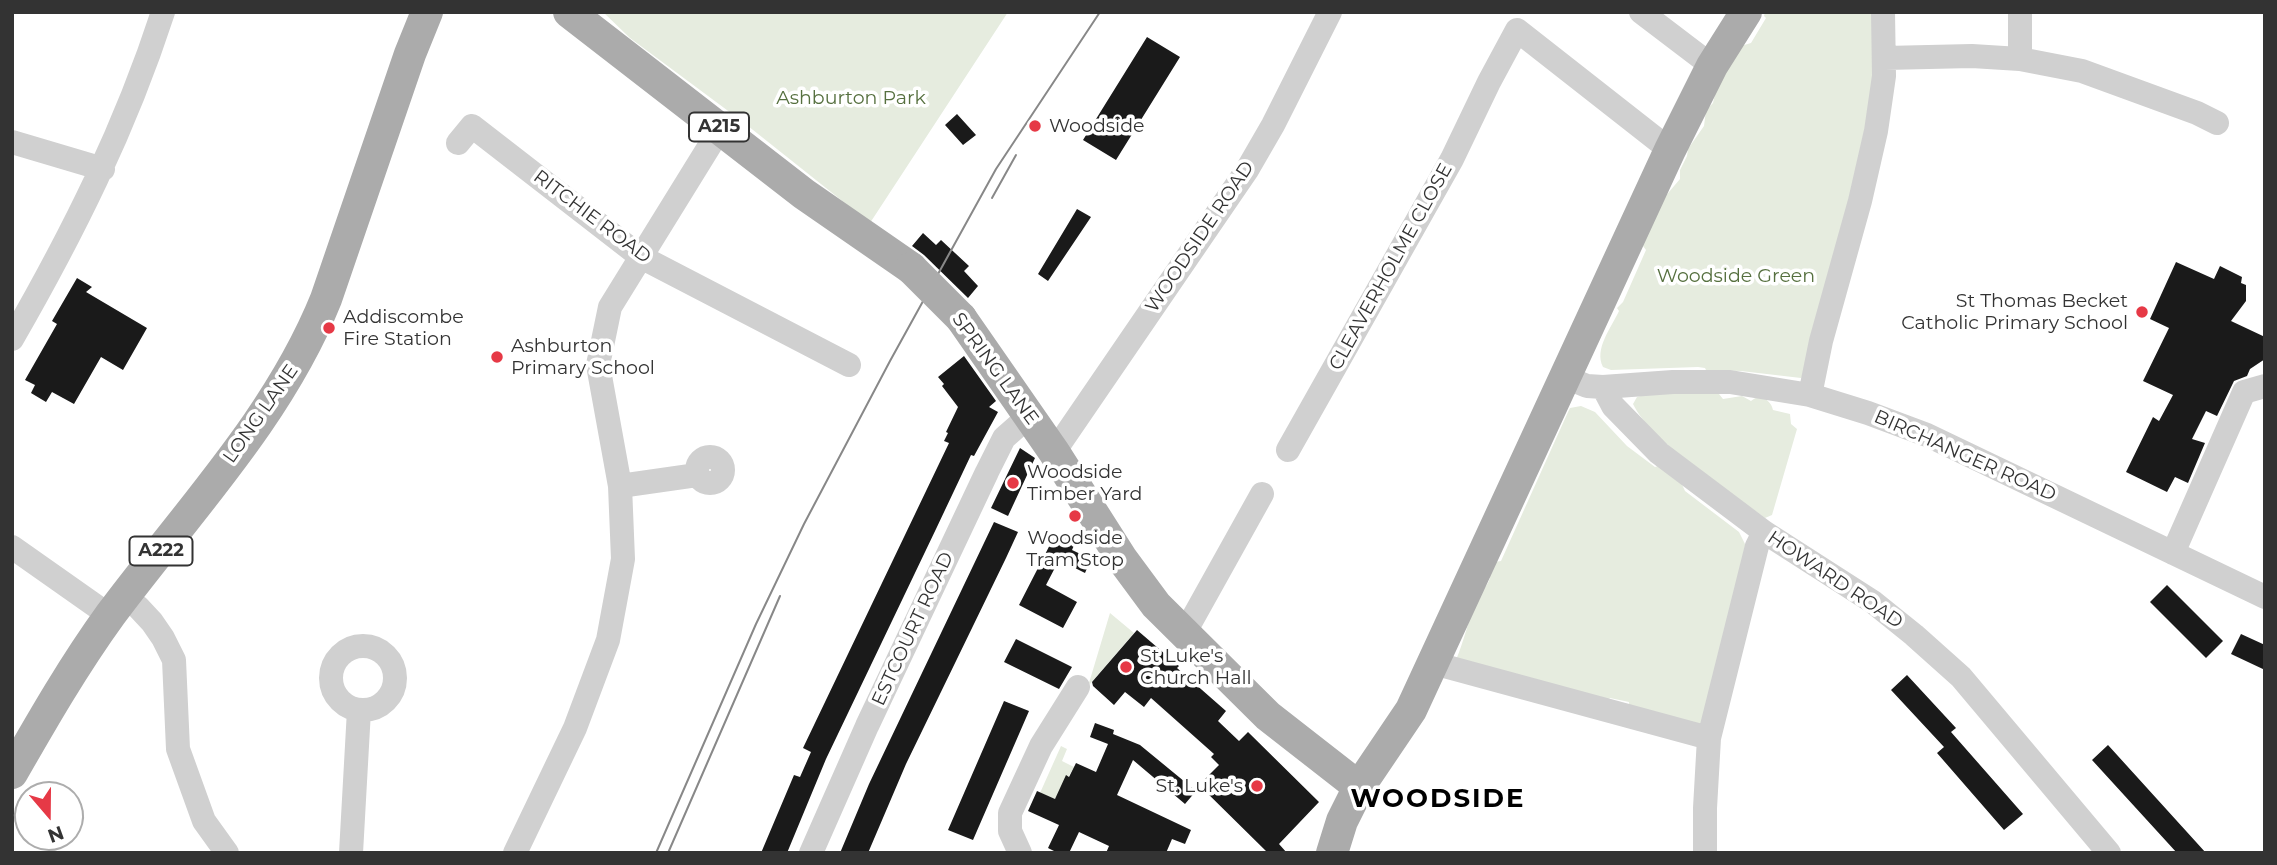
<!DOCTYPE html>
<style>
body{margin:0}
#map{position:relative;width:2277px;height:865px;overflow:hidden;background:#fff;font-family:Montserrat,sans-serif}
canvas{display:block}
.frame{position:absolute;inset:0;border:14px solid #333;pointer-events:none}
.north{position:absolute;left:14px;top:781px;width:70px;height:70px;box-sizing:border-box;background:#fff;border:2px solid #adadad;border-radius:50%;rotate:160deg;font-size:19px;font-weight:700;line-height:28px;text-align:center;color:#333}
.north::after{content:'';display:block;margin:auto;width:24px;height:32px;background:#e63946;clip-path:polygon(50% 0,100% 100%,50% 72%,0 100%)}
</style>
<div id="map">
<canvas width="2277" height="865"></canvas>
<div class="frame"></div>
<div class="north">N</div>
</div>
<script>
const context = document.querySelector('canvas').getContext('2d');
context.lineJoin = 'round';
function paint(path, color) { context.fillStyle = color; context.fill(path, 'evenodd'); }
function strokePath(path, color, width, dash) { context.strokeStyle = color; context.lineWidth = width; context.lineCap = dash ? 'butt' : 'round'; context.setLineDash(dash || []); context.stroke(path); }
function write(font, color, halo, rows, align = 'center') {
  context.font = font + ' Montserrat,sans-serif'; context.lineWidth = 7; context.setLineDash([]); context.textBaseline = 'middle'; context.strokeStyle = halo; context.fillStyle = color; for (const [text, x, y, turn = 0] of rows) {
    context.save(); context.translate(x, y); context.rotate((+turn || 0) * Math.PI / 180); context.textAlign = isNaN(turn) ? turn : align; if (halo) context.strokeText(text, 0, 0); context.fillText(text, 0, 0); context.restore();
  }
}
paint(new Path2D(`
 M603 12H1008L870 223 743 122 630 38Z
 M1765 12H1876L1873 93 1809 373 1801 378 1741 371 1706 370 1705 368 1698 367 1611 370 1603 367C1594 349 1611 328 1619 311L1617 308 1623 302 1646 250 1643 246 1645 231 1652 212 1680 179V170L1687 156 1688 149 1704 126 1706 110 1713 103 1716 90 1741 46 1751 43 1766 18 1764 16Z
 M1715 389 1723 399 1742 396 1751 401C1760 393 1771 400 1773 410L1790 414 1791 424 1797 429 1772 515 1765 518C1730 492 1651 442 1633 404L1637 397 1644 395Z
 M1581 406 1595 412 1627 446 1655 467 1658 466 1678 476 1685 491 1739 532 1748 550 1709 718 1699 724 1629 705V702L1610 698 1608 700 1456 660C1464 641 1468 621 1476 602L1479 601C1481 591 1487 587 1490 578L1489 574 1495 562 1501 561 1568 412 1570 408Z
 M1110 613 1134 633 1090 684 1089 683Z
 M1061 746 1067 749 1062 761 1074 767 1055 799 1040 793Z`), '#e6ecdf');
paint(new Path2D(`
 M1147 37 1180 57 1116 160 1083 140Z
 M957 114 976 135 963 145 945 125Z
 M1077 209 1091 217 1048 281 1038 274Z
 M923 233 936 245 941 240 969 266 964 271 978 286 968 298 924 255 912 246Z
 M2176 262 2214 279 2220 266 2242 277 2241 283 2246 285V301L2231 321 2265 337V359L2250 369 2247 376 2234 381 2217 416 2206 411 2192 439 2205 443 2188 483 2175 477 2167 492 2126 472 2153 417 2159 421 2173 395 2143 381 2169 328 2150 319Z
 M77 278 92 287 86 292 147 328 123 370 101 357 74 404 52 392 46 402 31 393 35 385 25 380 57 324 52 321Z
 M964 356 996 401 989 407 998 412 974 456 971 455 936 529 826 759 787 853H761L794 775 800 777 811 752 803 748 949 443 944 441 948 433 946 432 958 407 942 386 944 384 938 377Z
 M1020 448 1035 458 1008 516 991 508Z
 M994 522 1018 532 1006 558 906 764 868 853H840L869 784Z
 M1056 533 1075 543 1072 550 1091 559 1085 573 1059 560 1046 585 1077 602 1063 628 1019 605Z
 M2167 585 2223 641 2206 658 2150 602Z
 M1137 630 1179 666 1177 668 1226 711 1218 721 1239 741 1248 732 1319 802 1279 844 1287 853H1268L1199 785 1219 765 1211 757 1214 754 1151 698 1144 707 1125 692 1114 705 1093 686 1092 682Z
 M2241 634 2265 645V670L2231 654Z
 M1016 639 1072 667 1059 689 1004 662Z
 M1907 675 1956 728 1951 732 2023 814 2004 830 1937 753 1944 747 1891 690Z
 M1004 701 1029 711 973 840 948 830Z
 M1095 723 1114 730 1113 734 1140 745 1196 791 1185 804 1133 760 1117 795 1191 830 1185 844 1172 839 1166 853H1106L1109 846 1079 832 1069 853H1058L1048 848 1059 825 1028 811 1037 791 1055 799 1066 775 1069 777 1076 763 1096 772 1108 744 1090 737Z
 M2108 745 2206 853H2177L2092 760Z`), '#1a1a1a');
strokePath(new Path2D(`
 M1641 12 1712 66
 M1885 58 1972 56 2020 59 2082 71 2197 113 2217 123
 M2020 59V12
 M12 142 103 169
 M458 143 472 126 641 257 849 365
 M12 339C73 233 125 129 163 12
 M1565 377 1587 386 1603 387 1673 382H1730L1810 395 1868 413 1927 435 2265 597
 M1603 387 1613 406 1659 453 1764 532 1873 602 1914 635 1961 677 2109 853
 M1810 395 1821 341 1860 201 1876 131 1884 76 1883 12
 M1288 450 1452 159 1489 82 1517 30 1670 150
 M1054 452 1247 170 1273 125 1330 12
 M697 470a13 13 0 1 1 26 0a13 13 0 1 1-26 0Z
 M620 486 697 475
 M12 547 110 616
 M2173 553 2244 392 2265 386
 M123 599 138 607 152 622 163 638 174 660 178 749 204 821 227 853
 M1184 634 1262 494
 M331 678a32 32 0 1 1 64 0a32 32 0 1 1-64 0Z
 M1433 663 1709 738
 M351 853 359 710
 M515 853 575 728 608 640 623 559 620 486 598 365 610 307 712 142 718 126
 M811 853 867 726 987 472 1004 438 1029 416
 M1020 853 1010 831V813L1041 746 1078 687
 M1705 853V808L1709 738 1757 546 1764 532`), '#d0d0d0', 24);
strokePath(new Path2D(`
 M569 12 804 194 911 268
 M961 318 1054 452 1122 559 1156 605 1268 716 1359 787
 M12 773C43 719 74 665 111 614 187 512 278 418 326 299L410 54 427 12
 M1332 853 1342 821 1359 787 1411 710 1670 150 1712 66 1746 12`), '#ababab', 32);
strokePath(new Path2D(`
 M992 198 1016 155
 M656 853 756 624 804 524 890 361 996 169 1100 12
 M668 853 780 596`), '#888', 2);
strokePath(new Path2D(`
 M911 268 961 318`), '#ababab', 32);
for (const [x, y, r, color] of [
 [1035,126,7,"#e63946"],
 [2142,312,7,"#e63946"],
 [329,328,7,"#e63946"],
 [497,357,7,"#e63946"],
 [1013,483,7,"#e63946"],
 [1075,516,7,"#e63946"],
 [1126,667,7,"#e63946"],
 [1257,786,7,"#e63946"]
]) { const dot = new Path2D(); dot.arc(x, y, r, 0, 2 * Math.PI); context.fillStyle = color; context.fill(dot); strokePath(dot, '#fff', 2.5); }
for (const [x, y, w] of [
 [719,127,60],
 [161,551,63]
]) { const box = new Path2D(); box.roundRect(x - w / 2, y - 14.5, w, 29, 5); context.fillStyle = '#fff'; context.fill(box); strokePath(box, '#333', 2); }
write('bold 18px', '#333', null, [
 ["A215",719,127],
 ["A222",161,551]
]);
write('19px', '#56703f', '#fff', [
 ["Ashburton Park",851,98],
 ["Woodside Green",1736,276]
]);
write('19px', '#333', '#fff', [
 ["Woodside",1049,126],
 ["St Thomas Becket",2128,301,"right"],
 ["Catholic Primary School",2128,323,"right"],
 ["Addiscombe",343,317],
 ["Fire Station",343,339],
 ["Ashburton",511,346],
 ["Primary School",511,368],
 ["Woodside",1027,472],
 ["Timber Yard",1027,494],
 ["Woodside",1075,538,"center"],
 ["Tram Stop",1075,560,"center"],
 ["St Luke's",1140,656],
 ["Church Hall",1140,678],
 ["St. Luke's",1243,786,"right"]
], 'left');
write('19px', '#333', '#fff', [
 ["RITCHIE ROAD",592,217,37],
 ["WOODSIDE ROAD",1200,237,-56],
 ["CLEAVERHOLME CLOSE",1391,267,-61],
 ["SPRING LANE",995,369,54],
 ["LONG LANE",261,414,-55],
 ["BIRCHANGER ROAD",1965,456,24],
 ["HOWARD ROAD",1835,580,34],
 ["ESTCOURT ROAD",913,629,-65]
]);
context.letterSpacing = '2px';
write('bold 26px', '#000', '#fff', [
 ["WOODSIDE",1438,799]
]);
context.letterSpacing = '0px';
</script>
